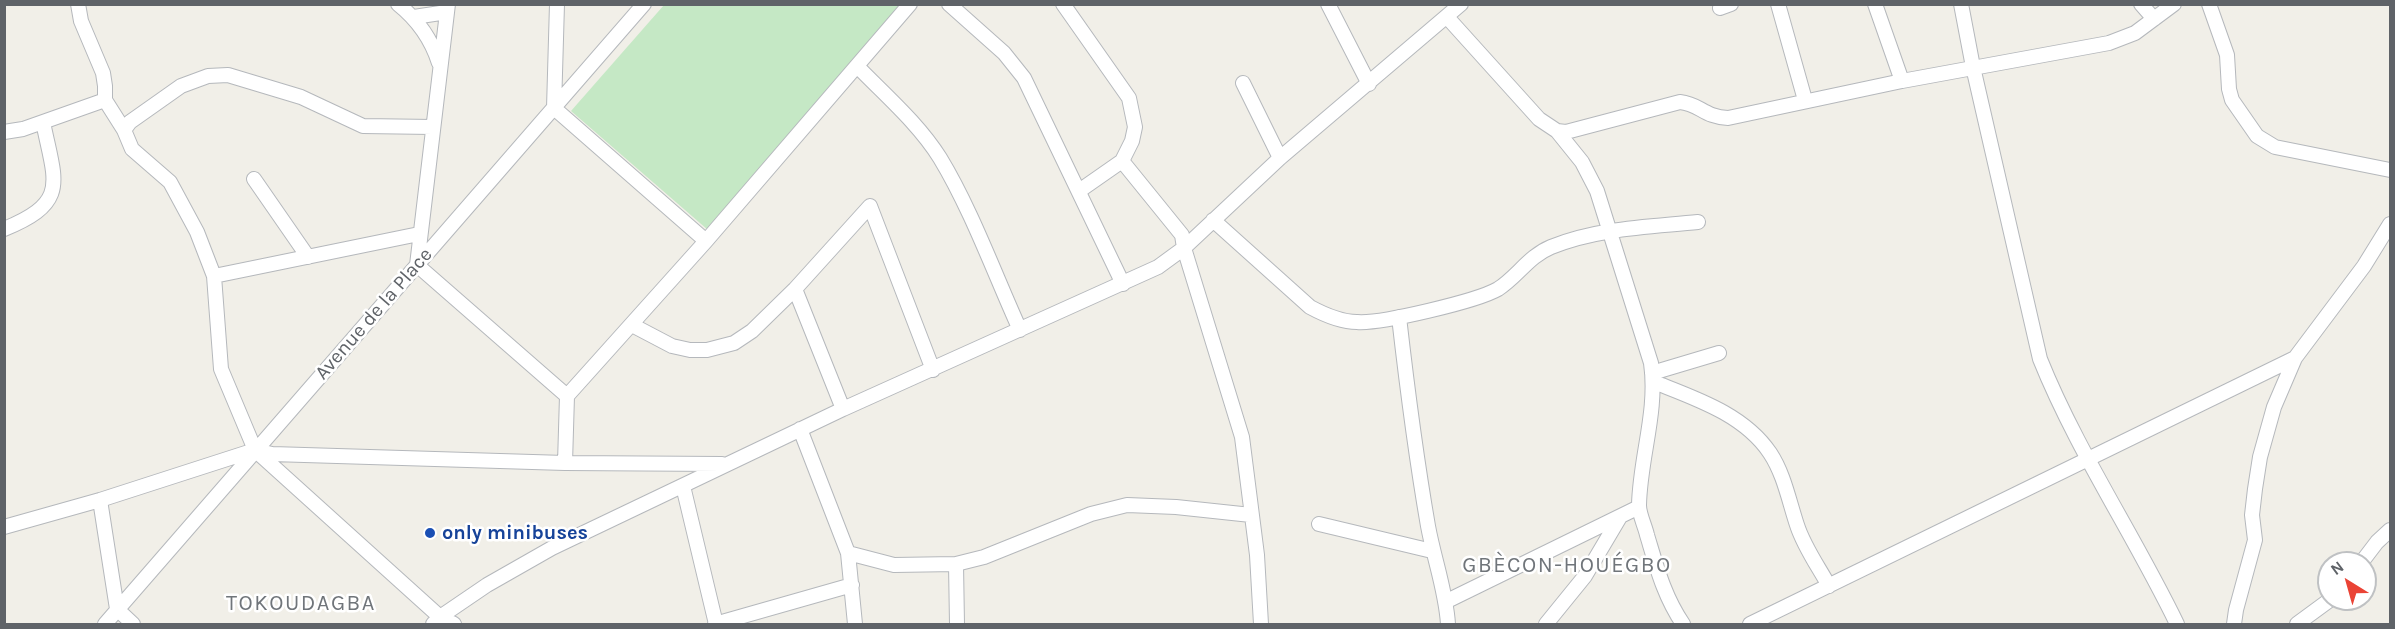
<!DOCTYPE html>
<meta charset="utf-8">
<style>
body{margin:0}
#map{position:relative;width:2395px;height:629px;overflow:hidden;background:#f1efe8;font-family:Karla,sans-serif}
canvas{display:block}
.frame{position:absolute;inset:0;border:6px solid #5f6368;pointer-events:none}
.north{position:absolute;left:2317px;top:551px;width:60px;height:60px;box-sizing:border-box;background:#fff;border:2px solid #bfc1c3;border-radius:50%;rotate:323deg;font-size:16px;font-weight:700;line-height:24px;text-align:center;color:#5f6368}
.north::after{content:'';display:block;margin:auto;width:21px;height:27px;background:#ea4335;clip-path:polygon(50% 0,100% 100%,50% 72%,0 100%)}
</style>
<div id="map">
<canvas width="2395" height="629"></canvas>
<div class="frame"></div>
<div class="north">N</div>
</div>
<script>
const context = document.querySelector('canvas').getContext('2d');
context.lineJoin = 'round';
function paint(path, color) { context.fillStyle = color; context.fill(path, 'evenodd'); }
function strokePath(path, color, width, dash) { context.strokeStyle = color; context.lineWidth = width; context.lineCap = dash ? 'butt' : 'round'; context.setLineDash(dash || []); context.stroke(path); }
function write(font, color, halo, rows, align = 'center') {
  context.font = font + ' Karla,sans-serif'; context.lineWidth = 5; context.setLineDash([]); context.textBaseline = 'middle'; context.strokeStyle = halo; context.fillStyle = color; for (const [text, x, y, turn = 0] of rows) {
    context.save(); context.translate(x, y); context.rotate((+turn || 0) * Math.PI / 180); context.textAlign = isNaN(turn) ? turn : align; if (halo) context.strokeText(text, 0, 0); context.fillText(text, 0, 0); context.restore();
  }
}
paint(new Path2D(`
 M664 5H900L708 230 571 111Z`), '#c5e8c5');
const minor = new Path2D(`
 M78 4 81 21 103 73 105 86V100L124 130 132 149 170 182 197 232 214 276 221 369 255 450 440 617 454 624
 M398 4C418 20 431 38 439 63
 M448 4 417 265 567 396
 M557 4 554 108 706 241
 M949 4 1004 53 1024 78 1123 284
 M1063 4 1129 98 1135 127 1132 141 1122 161 1079 191
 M1328 4 1369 84
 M1778 4 1805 100
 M1875 4 1902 81
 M1961 4 1973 67 2040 359C2077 451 2134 535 2177 624
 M2141 4 2154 19
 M2209 4 2227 55 2229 89 2232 100 2257 136 2275 147 2390 170
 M1720 8 1731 4
 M414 17 447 12
 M1447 17 1539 119 1557 131 1566 132 1680 102C1700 104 1704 117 1728 118L1902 81 2109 43 2135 33 2174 4
 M857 66C885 95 918 123 940 158 971 209 995 275 1020 330
 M1243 83 1280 158
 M124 130 130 122 181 86 208 76 228 75 301 97 363 126 433 127
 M1557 131 1582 162 1597 191 1651 363C1658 411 1640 457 1639 505 1639 514 1645 526 1647 535 1657 568 1664 596 1683 624
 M4 132 23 129 105 100
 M1122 161 1182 235 1184 248 1242 437 1257 555 1261 624
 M254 179 308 257
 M1213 220 1310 307C1323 314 1341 322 1357 322 1381 324 1477 301 1498 289 1517 277 1529 256 1551 247 1598 228 1649 227 1698 222
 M4 229C70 202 55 182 43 122
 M214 276 419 234
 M795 289 843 409
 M1399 317C1407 387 1416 457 1428 526 1434 559 1446 591 1448 624
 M632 325 672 346 690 350H707L734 343 752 331 795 289 870 206 933 370
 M1652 373 1719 353
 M1654 382C1694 398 1744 414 1770 453 1784 474 1789 501 1797 525 1804 547 1818 566 1829 586
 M800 429 848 553 855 624
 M565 463 567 396 706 241 910 4
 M683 486 716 624
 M100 500 117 609 133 624
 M1319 524 1432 551
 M4 527 100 500 255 450 272 454 565 463 722 464
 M848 553 894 565 956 564 984 557 1091 514 1127 505 1176 507 1251 515
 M2361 563 2377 542 2390 530
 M956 564 957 624
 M1447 601 1639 507
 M105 624 644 4
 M433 624 440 617 487 585 552 548 843 409 1158 267 1184 248 1280 158 1461 4
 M715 624 852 585
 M1546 624 1585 576 1620 517
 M1750 624 2295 358
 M2234 624 2236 610 2255 540 2252 515 2255 489 2260 457 2274 407 2295 358 2364 266 2390 224
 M2297 624 2331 599`);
strokePath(minor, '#b5b8bc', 16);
strokePath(minor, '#fff', 14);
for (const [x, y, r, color] of [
 [430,533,6,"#1a4fb4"]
]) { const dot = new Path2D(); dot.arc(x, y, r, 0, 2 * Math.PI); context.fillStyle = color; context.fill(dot); strokePath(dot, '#fff', 2); }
write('20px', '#5f6368', '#fff', [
 ["Avenue de la Place",374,314,-49]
]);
write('bold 20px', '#164399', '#fff', [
 ["only minibuses",442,533]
], 'left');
context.letterSpacing = '1.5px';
write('22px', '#70757a', '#fff', [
 ["GBÈCON-HOUÉGBO",1567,566],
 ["TOKOUDAGBA",301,604]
]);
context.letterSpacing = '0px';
</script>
